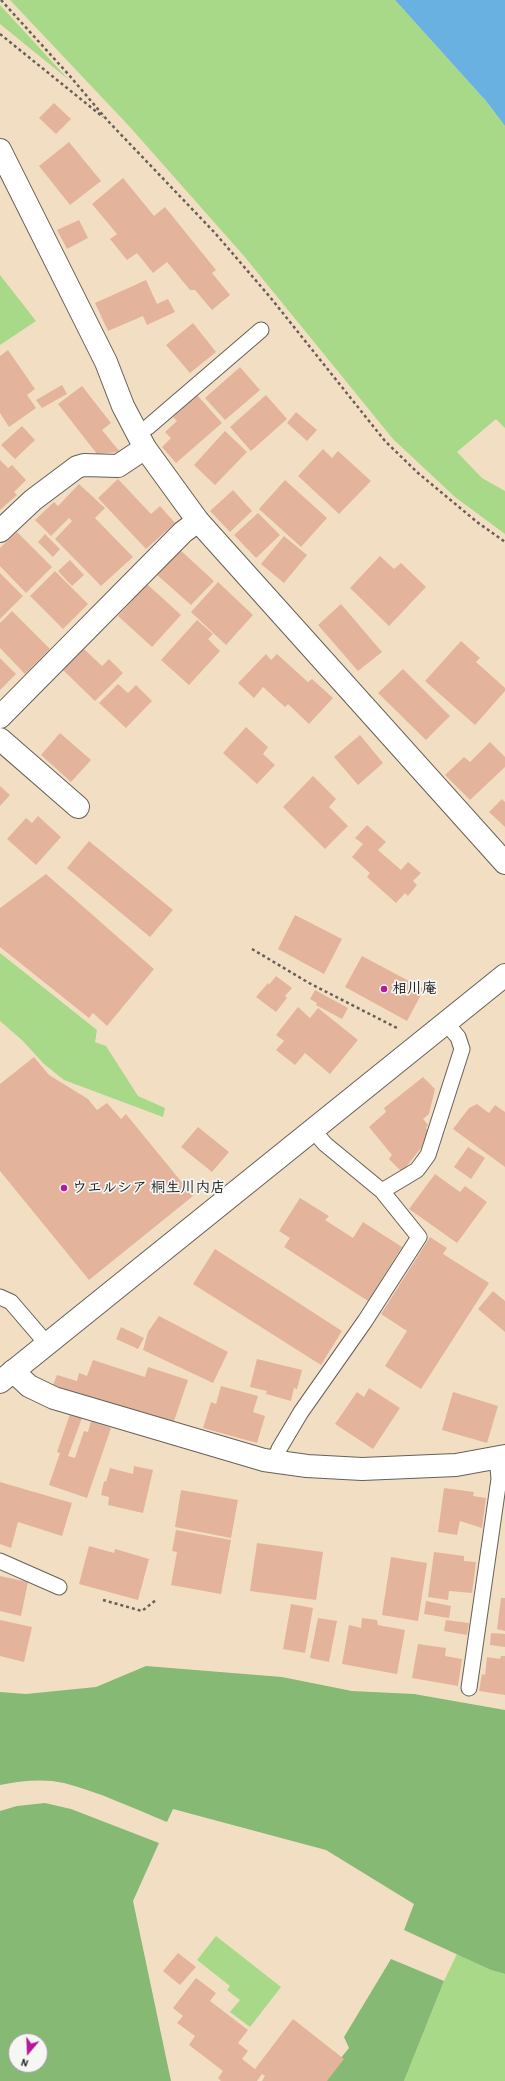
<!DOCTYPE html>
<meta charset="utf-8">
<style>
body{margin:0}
#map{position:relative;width:505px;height:2081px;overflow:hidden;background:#f2dfc3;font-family:"Patrick Hand",sans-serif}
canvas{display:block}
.north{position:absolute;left:8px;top:2033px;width:40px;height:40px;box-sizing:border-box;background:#f6f6f2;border:1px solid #9f9f9c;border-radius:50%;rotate:199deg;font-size:11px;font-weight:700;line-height:16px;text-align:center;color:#1c1c1c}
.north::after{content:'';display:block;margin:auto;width:14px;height:18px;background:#b5179e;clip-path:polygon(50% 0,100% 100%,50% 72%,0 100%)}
</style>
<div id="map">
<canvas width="505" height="2081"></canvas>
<div class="north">N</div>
</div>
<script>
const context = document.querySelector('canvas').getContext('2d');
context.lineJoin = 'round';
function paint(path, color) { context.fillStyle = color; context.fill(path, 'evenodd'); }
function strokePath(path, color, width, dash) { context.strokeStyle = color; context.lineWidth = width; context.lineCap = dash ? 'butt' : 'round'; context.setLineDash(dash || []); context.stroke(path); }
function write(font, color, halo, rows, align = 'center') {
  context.font = font + ' "Patrick Hand","Klee One",sans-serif'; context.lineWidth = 3.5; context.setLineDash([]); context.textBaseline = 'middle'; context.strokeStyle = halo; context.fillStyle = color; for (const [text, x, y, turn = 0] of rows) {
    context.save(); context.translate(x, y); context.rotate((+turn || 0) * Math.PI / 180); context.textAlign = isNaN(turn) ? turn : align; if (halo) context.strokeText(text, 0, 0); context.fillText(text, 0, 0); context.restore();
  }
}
paint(new Path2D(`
 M10 0H395L486 101 505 126V428L496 419 457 452 482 478 505 491V534L455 497 393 439 244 256 129 126Z
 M0 5 69 80 0 24Z
 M0 275 36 321 0 345Z
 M0 953 97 1030 95 1042 106 1046 138 1096 165 1108 163 1117 64 1080 44 1064 22 1040 0 1021Z
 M216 1936 281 1987 250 2027 230 2012 240 2000 227 1990 230 1986 197 1960Z
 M457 1954 491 1970 505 1974V2081H404L444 1981Z`), '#a7d988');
paint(new Path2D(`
 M146 1666 282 1677 352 1691 414 1694 505 1710V1974L491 1970 404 1930 414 1904 326 1850 173 1809 167 1822C133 1808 99 1792 64 1783 43 1778 20 1781 0 1785V1692L26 1694 96 1687Z
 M45 1803 71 1809 159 1843 133 1901 171 2081H0V1811L17 1806ZM16 2041H40V2065H16Z
 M391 1959 444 1981 404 2081H322L349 2048 344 2037Z`), '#85b974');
paint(new Path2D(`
 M395 0H505V126L486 101Z`), '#69b1e0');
paint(new Path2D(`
 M54 103 71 119 56 134 39 118Z
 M69 142 101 181 70 205 39 166Z
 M123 178 154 216 165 207 216 270 212 273 230 295 212 310 195 290H190L167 262 153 273 137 253 127 260 110 239 117 234 92 204Z
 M79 220 88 238 67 249 57 230Z
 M146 280 157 304 168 299 175 312 147 325 143 316 108 331 95 303Z
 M193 323 216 352 190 373 166 345Z
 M8 350 35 389 27 395 36 408 9 427 0 413V356Z
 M240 367 260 390 225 420 205 398Z
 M62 385 67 394 42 408 36 400Z
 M82 386 111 423 102 430 120 452 97 454 58 404Z
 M197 395 222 423 176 463 162 447 171 438 165 432 177 421 173 417Z
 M266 395 287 419 251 451 230 427Z
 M296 412 317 430 307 441 287 423Z
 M22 426 35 440 15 459 1 445Z
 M225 431 247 452 215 485 194 465Z
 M323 449 332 458 338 451 371 481 339 514 298 476Z
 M0 460 8 468 12 465 26 480 14 492 17 495 0 510Z
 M118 479 151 514 160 506 175 523 146 549 98 498Z
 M285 480 327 518 301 547 259 509Z
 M79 484 105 508 95 518 133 557 101 586 55 539 72 521 69 518 51 536 35 520 54 502 58 506Z
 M233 490 252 511 230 532 210 511Z
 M258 513 280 535 256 558 234 535Z
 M17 532 52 567 26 593 0 566V548Z
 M45 534 60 549 53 557 38 542Z
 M284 536 307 555 284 583 261 564Z
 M179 549 214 581 191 605 156 574Z
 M380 556 394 569 401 563 426 587 389 626 350 588Z
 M70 560 84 575 72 586 58 571Z
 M55 571 88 604 63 629 30 596Z
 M0 573 23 596 0 619Z
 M218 582 253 615 226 645 191 612Z
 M147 584 181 615 152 647 118 616Z
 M341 604 382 652 358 671 318 625Z
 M12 611 50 649 25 674 0 648V623Z
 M197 620 213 634 208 639 220 651 189 685 161 660Z
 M461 641 480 658 476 662 505 688V691L475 725 425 681Z
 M84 649 102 666 109 659 123 673 95 701 63 670Z
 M266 654 271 660 277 654 308 682 312 679 333 698 309 724 288 704 285 707 263 687 254 698 238 683Z
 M0 658 16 674 0 690Z
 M403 669 450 716 426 740 378 693Z
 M118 684 128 693 136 685 152 701 126 728 99 703Z
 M246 727 268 747 263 754 275 765 257 784 223 753Z
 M60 733 91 760 71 782 41 755Z
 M360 735 383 763 358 785 334 757Z
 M490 742 505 757V767L470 800 445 775 464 757 470 762Z
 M313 776 336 799 329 807 348 826 325 849 283 807Z
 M0 786 10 795 0 806Z
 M502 799 505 802V827L489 812Z
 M38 816 61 837 36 865 7 839 26 818 32 823Z
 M367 825 386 842 378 850 401 870 408 862 421 873 413 881 417 885 408 896 405 893 396 903 367 877 370 873 352 857 363 844 355 838Z
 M89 841 173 910 150 937 67 868Z
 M46 874 154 969 107 1026 93 1013 89 1018 0 947V908Z
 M295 915 342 939 324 974 278 949Z
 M362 956 424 989 407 1021 345 987Z
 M276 976 292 988 285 996 287 998 276 1012 256 997 268 983 269 985Z
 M315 990 348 1008 342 1019 316 1005 317 1003 310 999Z
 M298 1007 310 1018 318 1008 358 1040 330 1074 305 1053 295 1065 276 1050 284 1041 276 1035Z
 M34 1057 49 1075 88 1099 97 1110 107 1103 121 1119 126 1114 193 1196 89 1280 0 1171V1084Z
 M423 1077 435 1089 429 1114 423 1119 428 1125 426 1128 428 1131 421 1148 402 1172 389 1159 392 1155 369 1127 386 1112 384 1108Z
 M477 1104 489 1113 495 1105 505 1112V1167L453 1129 469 1108Z
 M198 1127 229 1152 212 1172 181 1147Z
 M468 1147 485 1158 471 1179 454 1167Z
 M435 1174 460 1192 465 1186 487 1202 457 1243 409 1209Z
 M300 1198 329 1216 325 1220 353 1238 363 1222 402 1247 368 1301 284 1247 290 1238 279 1231Z
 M430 1237 447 1248 443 1254 489 1283 421 1389 385 1366 407 1331 381 1314Z
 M215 1249 342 1331 321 1365 193 1284Z
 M493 1291 505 1301V1332L478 1309Z
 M159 1316 228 1352 213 1383 143 1350 148 1332Z
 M121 1327 144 1338 138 1349 116 1339Z
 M257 1359 302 1370 297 1389 294 1388 291 1401 266 1394 267 1391 250 1387Z
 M93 1360 145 1377 148 1367 188 1380 173 1424 53 1385 57 1375 77 1381 79 1373 87 1376Z
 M221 1386 258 1396 253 1412 265 1416 257 1443 203 1428 211 1402 216 1404Z
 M369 1388 400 1408 373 1449 335 1424 357 1392 364 1397Z
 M453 1392 498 1406 487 1443 442 1430Z
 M70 1414 82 1418 68 1456 75 1458 84 1431 88 1432 91 1421 111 1428 87 1498 49 1485 60 1453 57 1452Z
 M134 1466 153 1470 143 1513 108 1505 109 1497 101 1495 104 1481 106 1482 110 1468 133 1474Z
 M0 1482 72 1503 62 1536 18 1522 11 1548 0 1544Z
 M444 1488 474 1492 473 1496 486 1498 482 1528 460 1521 457 1535 438 1532Z
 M181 1490 238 1500 231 1538 175 1527Z
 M176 1530 231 1540 221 1594 171 1585 177 1552 172 1551Z
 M257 1543 323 1552 316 1600 250 1591Z
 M89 1546 114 1553 115 1549 149 1559 138 1600 79 1584Z
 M434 1552 464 1556V1561L476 1562 472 1593 449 1591 448 1600 428 1597Z
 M391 1557 427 1563 418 1621 382 1615Z
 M0 1576 28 1582 21 1616 0 1611Z
 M501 1598H505V1631L497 1629Z
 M426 1601 451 1606 449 1618 424 1614Z
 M291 1604 313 1608 305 1653 283 1649Z
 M318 1618 337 1621 329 1662 310 1658Z
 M362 1618 377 1620 378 1625 405 1630 397 1674 342 1664 349 1625 361 1628Z
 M0 1620 32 1627 24 1662 0 1656Z
 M446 1620 469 1623 467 1635 444 1631Z
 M491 1633 505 1634V1647L490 1645Z
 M418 1644 446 1648 445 1656 462 1659 458 1686 412 1678Z
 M501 1656H505V1695L479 1691 482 1674 485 1675 487 1657 500 1659Z
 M178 1953 196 1967 180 1985 163 1971Z
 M196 1978 216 1993 210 2001 248 2030 238 2043 248 2051 242 2059 255 2069 293 2019 344 2059 327 2081H262L265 2076 262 2074 257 2081H221L218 2078 223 2071 189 2045 195 2036 177 2023 183 2016 173 2008Z`), '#e4b39b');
const service = new Path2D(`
 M137 433 148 427 261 330
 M382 1191 417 1170 428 1155 462 1049 458 1037 445 1022
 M0 1297 11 1302 47 1344
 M275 1461 279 1449 301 1412 365 1321 419 1237 382 1191 325 1144 312 1129
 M0 1561 59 1587
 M469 1688 499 1479 497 1457`);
const minor = new Path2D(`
 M0 531 33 500 77 467 84 465 118 466 145 448
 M0 717 183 532 198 521
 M0 739 78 807
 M13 1371 29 1386 54 1398 264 1460 307 1466 362 1469 456 1465 505 1456`);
const tertiary = new Path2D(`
 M0 150 106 362 123 406 145 448 198 521 505 863
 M0 1382 505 975`);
strokePath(service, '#676056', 17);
strokePath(minor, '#676056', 24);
strokePath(tertiary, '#676056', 24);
strokePath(new Path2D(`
 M1 0 69 75 108 121 215 233 270 297 385 441 418 473 477 522 505 542
 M0 34 103 117
 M252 949 309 983 397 1028
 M103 1600 142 1611 156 1600`), '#676056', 2.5, [3, 3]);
strokePath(service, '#fff', 15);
strokePath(minor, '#fff', 22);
strokePath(tertiary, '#fff', 22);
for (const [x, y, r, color] of [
 [384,989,4,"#b5179e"],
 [64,1188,4,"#b5179e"]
]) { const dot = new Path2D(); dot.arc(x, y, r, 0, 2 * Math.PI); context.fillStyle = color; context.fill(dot); strokePath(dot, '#f6f6f2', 1.5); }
write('bold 15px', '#1c1c1c', '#f6f6f2', [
 ["相川庵",392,989],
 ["ウエルシア 桐生川内店",72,1188]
], 'left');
</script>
